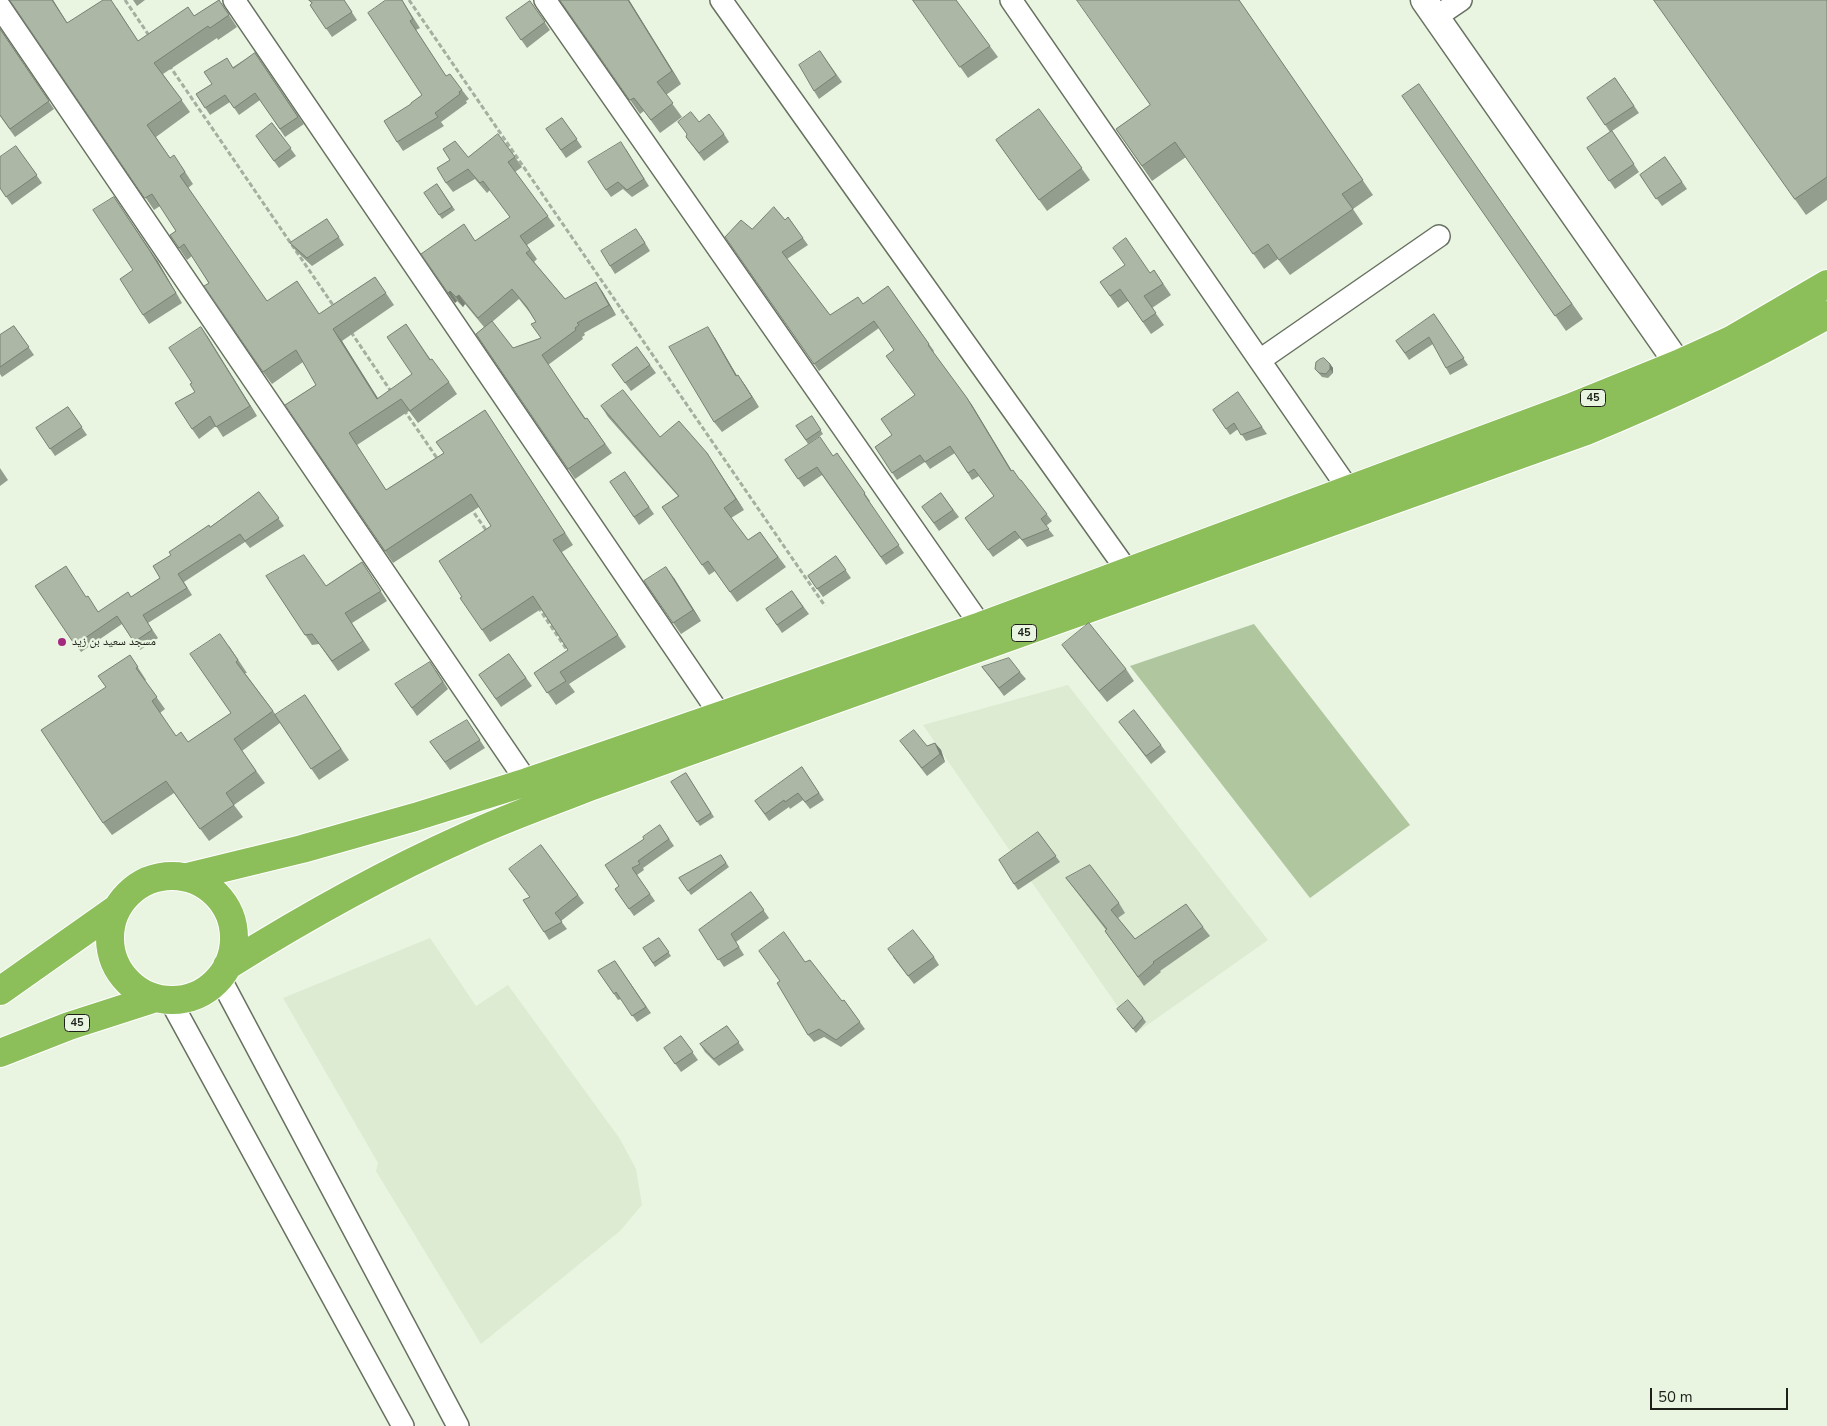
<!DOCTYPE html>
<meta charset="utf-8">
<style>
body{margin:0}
#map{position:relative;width:1827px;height:1426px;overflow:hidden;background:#e9f5e1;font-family:"Nunito Sans",sans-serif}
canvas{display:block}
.scale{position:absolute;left:1650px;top:1388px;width:138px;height:22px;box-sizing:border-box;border:2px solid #1d211a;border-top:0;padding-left:6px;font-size:15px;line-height:18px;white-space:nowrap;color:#1d211a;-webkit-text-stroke:4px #e9f5e1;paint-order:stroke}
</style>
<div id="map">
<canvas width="1827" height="1426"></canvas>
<div class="scale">50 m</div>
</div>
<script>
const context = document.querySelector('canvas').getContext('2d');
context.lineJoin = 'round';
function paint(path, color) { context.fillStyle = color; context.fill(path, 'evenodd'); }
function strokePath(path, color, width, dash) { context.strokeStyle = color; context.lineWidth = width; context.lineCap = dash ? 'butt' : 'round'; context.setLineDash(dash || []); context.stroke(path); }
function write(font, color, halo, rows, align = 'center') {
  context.font = font + ' "Nunito Sans","Noto Naskh Arabic",sans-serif'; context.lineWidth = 4.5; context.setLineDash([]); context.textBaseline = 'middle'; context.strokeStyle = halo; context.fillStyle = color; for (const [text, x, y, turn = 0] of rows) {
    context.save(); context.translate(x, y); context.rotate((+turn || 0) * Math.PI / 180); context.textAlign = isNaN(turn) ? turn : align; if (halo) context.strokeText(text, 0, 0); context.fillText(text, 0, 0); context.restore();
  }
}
paint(new Path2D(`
 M1068 685 1268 940 1136 1033 923 725Z
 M430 938 476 1006 508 985 620 1139 636 1169 642 1205 620 1231 481 1344 376 1171 378 1163 283 998Z`), '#dcebd1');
paint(new Path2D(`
 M1254 624 1410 825 1310 898 1130 666Z`), '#afc69f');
const minor = new Path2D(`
 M234 0 721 716
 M545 0 981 626
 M721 0 1128 572
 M1011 0 1349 490
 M0 7 527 782
 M1436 17 1461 0
 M1260 360 1439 236
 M220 978 458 1426
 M170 1000 403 1426`);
const tertiary = new Path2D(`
 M1424 0 1690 381`);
const trunk = new Path2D(`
 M110 938a62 62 0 1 1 124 0a62 62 0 1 1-124 0Z
 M187 877 302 849 415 817 527 782 981 626 1569 408 1678 364 1731 340 1827 284
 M227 966C304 918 382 874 465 837 506 818 549 803 592 786L1586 431C1669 397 1749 359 1827 315
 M0 991 116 909
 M0 1053 69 1026 156 998`);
strokePath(minor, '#677160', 24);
strokePath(tertiary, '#677160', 29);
strokePath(trunk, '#fff', 30);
strokePath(new Path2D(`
 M125 0 150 37
 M409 0 825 606
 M169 65 335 308
 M351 332 392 393
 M404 410 439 461
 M470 507 488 533
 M538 607 569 653`), '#a6af9f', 3, [5, 2.5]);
strokePath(minor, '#fff', 21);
strokePath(tertiary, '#fff', 26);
strokePath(trunk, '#8cbe5a', 28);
paint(new Path2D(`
 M10 0H53L67 23 117 8 138 41 194 16 219 0 237 27 218 40 217 38 163 74 190 112 156 137 170 158 182 167 193 184 188 188 267 301 320 314 375 277 394 305 342 341 378 399 412 374 406 324 431 360 449 382 457 394 418 423 409 411 357 445 386 490 444 453 485 410 573 545 562 552 626 647 569 684 575 692 556 705 534 673 568 650 541 609 490 642 482 630 462 597 491 526 479 507 393 563 285 405 316 385 303 362 272 384 263 372 192 256 187 260 170 235 176 231 160 206 154 210Z
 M133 0H145L137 6Z
 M309 0H344L357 20 332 37 310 5 312 4Z
 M386 0H402L420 28 416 30 446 76 462 90 469 99 466 101 467 103 441 122 444 126 403 151 397 142 411 104 422 95Z
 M560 0H629L681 84 666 95 682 117 660 133 644 111 640 114Z
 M913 0H956L998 57 968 78Z
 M1239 0 1373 195 1353 209 1363 224 1290 275 1278 259 1264 269 1186 157 1152 181 1116 129 1150 105Z
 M1654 0H1827V200L1806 215Z
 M530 1 550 30 527 48 506 18Z
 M0 29 54 109 15 137 0 116Z
 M820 51 842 82 819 99 814 91Z
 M255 53 304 124 285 137 260 100 239 115 230 102 210 115 196 94 212 84 233 67Z
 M1615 78 1639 113 1612 131 1639 172 1615 189 1587 148 1610 132 1587 98Z
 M1419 84 1583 319 1566 331 1402 96Z
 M1039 109 1090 180 1047 211 996 140Z
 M562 118 582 147 566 158 546 129Z
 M699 122 724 134 729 142 704 161 686 137Z
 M272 123 296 156 279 168 256 136Z
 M16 146 42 183 12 205 0 188Z
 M626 149 649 186 632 197 623 189 611 197 606 190Z
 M468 157H515L522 167 515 172 555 226 527 245 537 259 534 262 565 299 602 291 616 315 584 333 585 335 582 337 583 339 548 365 586 419 587 418 612 453 575 479 476 334 484 327 465 304 463 307 457 301 455 303 421 254 475 241 510 217 490 190 487 193 475 179 453 192 446 183ZM519 299 530 313 536 322 541 338 513 348 492 322Z
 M1665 157 1687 189 1662 206 1640 175Z
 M437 184 455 210 442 219 424 193Z
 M788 217 808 245 787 259 830 315 863 304 888 286 934 351 933 352 972 405 1012 471 1020 480H1021L1052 521 1046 526 1054 536 1027 547 1020 538 993 557 965 518 994 496 979 476 972 480 955 453 930 469 925 462 897 480 875 447 892 435 915 396 894 350 879 328 819 371 725 237 785 220Z
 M327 219 344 245 312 266 296 251 290 243Z
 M641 236 650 251 615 274 610 266Z
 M157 260 182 303 149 324 143 315Z
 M1154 270 1171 295 1152 308 1164 325 1151 334 1128 301 1118 308 1100 282 1150 273Z
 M1434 314 1468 365 1450 375 1446 368 1433 344 1409 360 1396 341Z
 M14 326 34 355 2 377 0 374V335Z
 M201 327 257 416 223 437 216 426 199 439 192 429 195 392 192 383Z
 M715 338 737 376 745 385 759 407 722 432 714 422Z
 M637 347 656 373 631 391 612 365Z
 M1330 364 1333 368V373L1328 378 1322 377 1315 369Z
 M1238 392 1267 434 1246 441 1238 429 1230 435 1213 410Z
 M601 406 660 437 707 453 744 510 731 518 748 540 760 532 786 567 737 602 715 571 709 575 662 507 678 496 608 417Z
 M68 407 87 435 55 456 36 428Z
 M812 416 823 434 808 444 796 426Z
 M837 453 870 501 869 502 904 553 886 565 822 475 804 487 785 460 833 456Z
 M0 468 8 480 0 486Z
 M625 472 654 514 639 525 610 482Z
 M259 492 284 526 250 548 245 542 184 582 192 595 148 623 158 638 140 650 122 624 81 652 35 586 87 597 98 612 131 597 160 578 171 555Z
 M941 493 959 517 939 531 922 507Z
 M836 556 851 578 823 597 808 576Z
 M362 562 387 601 352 623 370 650 338 671 319 644 312 645 266 576 326 586Z
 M674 578 701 621 681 634 644 581Z
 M792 591 809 614 782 633 766 609Z
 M1062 645 1126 669 1134 681 1107 702 1070 656Z
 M229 646 247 673H245L276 715 305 695 349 760 319 780 280 723 242 751 265 783 234 805 243 817 209 841 174 793 112 835 103 823 106 687 130 655 146 680 145 681 165 709 160 713 176 736 188 742 231 713Z
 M509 654 532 686 501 707 479 675Z
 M982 667 1020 672 1026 679 1004 696Z
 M436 670 448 689 417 716 395 684Z
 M1119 722 1161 745 1166 752 1151 764Z
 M472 728 485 748 450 770 430 742Z
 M900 741 927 746 935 743 941 750 945 762 927 776Z
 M802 767 824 800 810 809 803 800 790 809 789 807 769 821 755 801Z
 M686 773 714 817 700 826 671 782Z
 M660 825 674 846 643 868 644 870 637 875 655 901 634 916 615 889 619 886 644 839Z
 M1038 832 1060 862 1018 890 1014 884Z
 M541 845 584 903 561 921 567 929 549 940 544 932 530 897Z
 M721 855 729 867 691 895 679 878Z
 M1066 878 1119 903 1125 913 1118 918 1135 939 1203 927 1210 936 1160 971 1161 972 1144 986 1105 931 1106 930Z
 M751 892 769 918 736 942 744 955 724 967 699 930Z
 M659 938 671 956 655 967 643 948Z
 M893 957H934L939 965 914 984Z
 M615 961 651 1013 637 1022 621 999 618 1000 598 971Z
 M805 962 842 1001 844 1000 865 1029 841 1047 824 1037 814 1042 808 1035Z
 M1120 1013 1143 1018 1146 1022 1136 1033Z
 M727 1026 744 1050 719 1066 705 1052 700 1044Z
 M681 1036 698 1060 681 1072 664 1048Z`), '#949e8e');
paint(new Path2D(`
 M52 0H53L75 35 67 23Z
 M628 0H629L681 84 672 71Z
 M114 197 157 260 182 303 176 293Z
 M596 282 602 291 616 315 609 305Z
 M450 291 457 301 455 303 448 293Z
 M459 295 465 304 463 307 456 297Z
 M201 327 208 337 257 416 250 406Z
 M708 327 715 338 743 386 736 376Z
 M333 329 342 341 386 411 377 399Z
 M1330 364 1333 368V373L1330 369Z
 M738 375 745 385 759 407 752 397Z
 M967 398 972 405 1016 478 1011 471Z
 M485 410 493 422 573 545 565 533Z
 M707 453 714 464 744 510 736 499Z
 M666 567 674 578 701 621 693 610Z
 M935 743 941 750 945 762 940 754Z`), '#788174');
const building = new Path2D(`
 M10 0H52L67 23 103 0H111L138 41 188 7 194 16 219 0 229 15 210 28 208 26 154 63 182 100 147 125 170 158 174 155 185 172 180 176 267 301 297 281 319 314 375 277 386 293 333 329 377 399 412 374 387 337 406 324 430 360 432 359 449 382 410 411 401 399 349 433 386 490 444 453 436 442 485 410 565 533 553 540 618 635 560 672 566 681 547 693 534 673 568 650 533 596 482 630 460 598 462 597 439 561 491 526 471 494 385 551 285 405 316 385 296 350 263 372 204 286 209 283 184 244 179 248 170 235 176 231 152 194 145 198Z
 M309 0H344L352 12 326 29 310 5 312 3Z
 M386 0H402L413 19 410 21 446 76 450 74 462 90 459 92 460 94 435 113 438 117 397 142 384 121 411 104V103L422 95 368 13Z
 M560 0H628L672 71 657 82 673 103 651 120 634 98 630 100Z
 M913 0H956L990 46 960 67Z
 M1077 0H1239L1363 180 1342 194 1353 209 1279 260 1268 244 1253 254 1175 142 1142 166 1116 129 1150 105Z
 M1654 0H1827V177L1795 199Z
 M530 1 545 22 521 40 506 18Z
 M0 29 49 101 10 129 0 115Z
 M820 51 836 75 814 91 799 65Z
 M255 53 298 117 280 129 255 93 234 108 225 95 205 108 196 94 212 84 204 72 227 58 233 68Z
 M1615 78 1634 106 1605 125 1587 98Z
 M1419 84 1572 304 1555 316 1402 96Z
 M1039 109 1082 168 1039 200 996 140Z
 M691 112 699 122 709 114 724 134 699 153 686 137 687 134 678 122Z
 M562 118 577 139 561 150 546 129Z
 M272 123 291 148 274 161 256 136Z
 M1612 131 1634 164 1609 181 1587 148Z
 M498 134 515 157 508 162 548 216 520 236 530 250 526 253 565 299 596 282 609 305 577 323 579 325 575 328 576 330 542 355 585 419 587 418 605 444 568 469 476 334 492 321 513 348 541 338 531 324 536 322 527 307 512 289 478 318 459 295 456 297 450 291 448 293 421 254 464 224 475 241 510 217 483 181 480 183 468 169 446 183 437 168 450 160 443 149 455 141 468 157Z
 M621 142 644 179 627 190 618 182 606 190 588 162Z
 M16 146 37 175 6 197 0 188V157Z
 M1665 157 1682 182 1656 199 1640 175Z
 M437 184 452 207 439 215 424 193Z
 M114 197 150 251 176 293 143 315 120 279 133 270 93 210Z
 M774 207 785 220 788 217 803 238 782 252 830 315 858 297 863 304 888 286 929 344 928 345 967 398 1011 471 1013 470 1020 480H1021L1047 514 1041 519 1049 529 1022 540 1015 531 988 550 965 518 994 496 974 469 968 473 950 446 925 462 920 455 892 473 875 447 892 435 881 419 915 395 886 356 894 350 874 321 814 364 725 237 741 220 752 229Z
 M327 219 339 237 307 258 290 243Z
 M636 229 645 243 610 266 601 251Z
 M1126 238 1150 273 1154 270 1163 284 1144 296 1156 313 1143 322 1120 289 1110 296 1100 282 1125 265 1113 248Z
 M1434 314 1464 358 1446 368 1429 337 1405 353 1396 341Z
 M14 326 29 347 0 367V335Z
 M201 327 250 406 216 427 210 416 192 429 175 403 195 392 190 384 192 383 169 348Z
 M708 327 736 376 738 375 752 397 714 422 669 347Z
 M637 347 650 365 625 383 612 365Z
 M1324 358 1330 364V369L1326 374 1319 373 1315 369 1316 362 1320 359Z
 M623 390 660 437 679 421 707 453 736 499 724 508 748 540 760 532 778 557 730 592 708 561 702 565 662 507 679 496 601 406Z
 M1238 392 1262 427 1241 435 1234 423 1226 429 1213 410Z
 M68 407 82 427 50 449 36 428Z
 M812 416 821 430 806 440 796 426Z
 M820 437 833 456 837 453 865 493 864 494 899 545 881 557 817 467 798 479 785 460Z
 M625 472 649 507 634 517 610 482Z
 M259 492 279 518 245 541 240 534 178 574 187 588 143 615 152 630 134 642 117 616 75 645 35 586 66 566 86 597 88 596 98 612 128 592 131 597 160 578 153 566 171 555 169 552 209 525 210 527Z
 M941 493 953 510 934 523 922 507Z
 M304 555 326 586 362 562 381 591 345 613 363 641 332 661 312 634 305 635 266 576Z
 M836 556 846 570 817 589 808 576Z
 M666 567 693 610 673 623 644 581Z
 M792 591 803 607 777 625 766 609Z
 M1089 623 1126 669 1099 691 1062 645Z
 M220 634 238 660 236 662 273 711 234 739 256 771 226 793 234 805 200 829 166 781 103 823 41 730 106 687 98 676 130 655 138 667 136 668 157 697 152 701 176 736 181 732 188 742 231 713 190 654Z
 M509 654 526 678 496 699 479 675Z
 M1009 658 1020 672 999 688 982 667Z
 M430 662 443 682 412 708 395 684Z
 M305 695 341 749 311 769 275 715Z
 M1134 710 1161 745 1146 756 1119 722Z
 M467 720 480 740 445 762 430 742Z
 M914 730 927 746 935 743 940 754 922 768 900 741Z
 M802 767 819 793 805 802 798 793 785 802 784 800 765 814 755 801Z
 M686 773 711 813 697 822 671 782Z
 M660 825 669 839 638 861 640 864 632 868 650 894 629 909 615 889 619 886 605 865 644 839 643 837Z
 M1038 832 1056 856 1014 884 999 860Z
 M541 845 578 895 555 913 562 922 544 932 523 900 530 897 509 869Z
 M721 855 726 863 688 891 679 878Z
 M1090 865 1119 903 1111 910 1135 939 1186 904 1203 927 1153 962 1154 963 1138 977 1105 931 1107 929 1066 878Z
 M751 892 764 910 731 934 739 947 718 960 699 930Z
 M913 930 934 957 908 976 888 949Z
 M784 932 805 962 810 960 842 1001 844 1000 860 1022 836 1040 819 1029 808 1035 777 983 780 981 759 951Z
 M659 938 669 952 653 963 643 948Z
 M615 961 646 1007 632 1016 616 992 614 994 598 971Z
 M1128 1000 1143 1018 1133 1029 1117 1009Z
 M727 1026 739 1042 714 1059 700 1044Z
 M681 1036 693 1052 675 1064 664 1048Z`);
paint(building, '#acb8a5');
strokePath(building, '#788174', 1);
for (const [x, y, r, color] of [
 [62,642,5,"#a3297f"]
]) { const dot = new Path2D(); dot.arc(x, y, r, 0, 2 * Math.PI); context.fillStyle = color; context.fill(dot); strokePath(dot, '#e9f5e1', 2); }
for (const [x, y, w] of [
 [1593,398,25],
 [1024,633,25],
 [77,1023,25]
]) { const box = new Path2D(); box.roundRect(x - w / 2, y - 8.5, w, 17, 4); context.fillStyle = '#e9f5e1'; context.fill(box); strokePath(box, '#1d211a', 1); }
write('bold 11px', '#1d211a', null, [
 ["45",1593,398],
 ["45",1024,633],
 ["45",77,1023]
]);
write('12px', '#1d211a', '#e9f5e1', [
 ["مسجد سعيد بن زيد",72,642]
], 'left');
</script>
